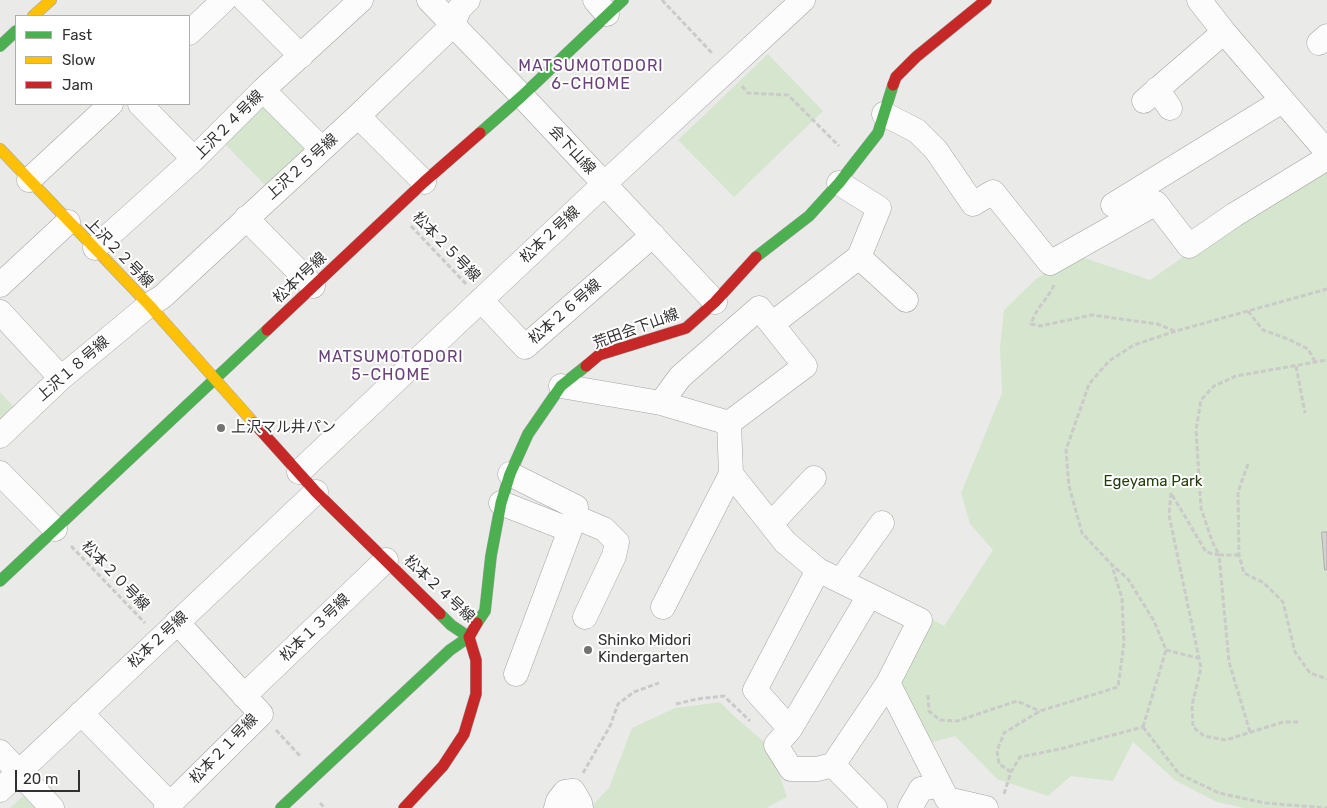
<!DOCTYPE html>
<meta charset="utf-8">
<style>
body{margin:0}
#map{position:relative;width:1327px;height:808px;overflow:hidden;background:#eaebe9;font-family:Rubik,sans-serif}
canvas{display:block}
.legend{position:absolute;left:15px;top:15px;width:175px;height:90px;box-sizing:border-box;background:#fff;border:1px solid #adadac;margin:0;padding:6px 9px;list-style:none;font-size:15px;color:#313230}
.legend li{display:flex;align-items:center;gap:10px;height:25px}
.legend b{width:25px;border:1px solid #adadac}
.scale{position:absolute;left:15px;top:770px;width:65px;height:22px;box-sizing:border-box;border:2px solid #313230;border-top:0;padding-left:6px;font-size:15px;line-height:18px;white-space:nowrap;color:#313230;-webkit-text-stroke:4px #fff;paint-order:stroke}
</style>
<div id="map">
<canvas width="1327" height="808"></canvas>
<ul class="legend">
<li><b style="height:6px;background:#4caf50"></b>Fast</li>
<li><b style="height:6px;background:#ffc107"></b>Slow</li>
<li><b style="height:6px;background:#c62828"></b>Jam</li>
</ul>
<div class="scale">20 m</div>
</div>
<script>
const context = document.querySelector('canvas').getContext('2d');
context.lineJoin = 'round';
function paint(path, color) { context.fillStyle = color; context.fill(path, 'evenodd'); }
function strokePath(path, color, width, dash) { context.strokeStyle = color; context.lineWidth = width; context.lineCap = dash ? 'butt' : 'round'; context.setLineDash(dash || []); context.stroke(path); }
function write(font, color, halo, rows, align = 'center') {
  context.font = font + ' Rubik,"Noto Sans JP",sans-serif'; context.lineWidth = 4; context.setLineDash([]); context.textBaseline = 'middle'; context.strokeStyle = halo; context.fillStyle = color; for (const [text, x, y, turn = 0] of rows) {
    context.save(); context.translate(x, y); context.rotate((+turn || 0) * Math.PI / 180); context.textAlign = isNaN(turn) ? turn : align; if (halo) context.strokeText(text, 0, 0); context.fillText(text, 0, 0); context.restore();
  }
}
paint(new Path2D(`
 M768 54 823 111 734 197 678 140Z
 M265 105 304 149 305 155 269 189 224 143Z
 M1327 164V808H1244L1217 802 1176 781 1133 742 1113 781 1071 776 1048 796 997 779 955 736 926 744 895 678 928 617 944 626 993 550 970 524 961 493 1002 393 1000 347 1004 310 1036 279 1075 255 1150 280 1238 219Z
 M0 392 16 409 0 424Z
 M720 702 734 716 770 747 787 797 766 808H590L609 788 632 728 675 708Z
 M23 796 35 808H10Z`), '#d6e5ce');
const building = new Path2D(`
 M1322 532H1327V570H1325Z`);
paint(building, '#d2d3d1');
strokePath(building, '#acadab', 1);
const street = new Path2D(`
 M245 0 301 56
 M429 0 522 96 715 302
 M595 0 607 14
 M1199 0 1224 32 1327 152
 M189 33 224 0
 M1319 43 1327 36
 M1157 89 1170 108
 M263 90 322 149
 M1144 101 1224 32
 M140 104 194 159
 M884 114 917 131 936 150 973 204 993 192 1050 263 1156 203 1189 246 1234 215 1327 158
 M358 116 424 182
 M29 180 111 104
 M1113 205 1282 101
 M246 218 313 286
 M95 248 194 159 263 90 361 0
 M859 257 906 300
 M0 285 68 222
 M481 300 525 347 653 235
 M0 312 61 378
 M772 324 859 257 879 208 839 183
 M561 386 661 403 729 423 731 474 785 542 818 570 920 620 888 683 947 799 986 808
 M661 403 680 377 759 308 805 366 729 423
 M0 436 61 378 149 305 162 297 358 116 453 25 459 9 468 0
 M299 472 604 184 803 0
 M0 473 55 529
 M510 474 576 507 575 517 570 530 516 674
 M501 503 570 530
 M575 517 604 529 617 542 614 556 585 617
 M771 524 814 478
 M818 570 755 690 790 729 869 596
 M841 580 882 523
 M663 607 731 474
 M244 696 386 560
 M81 713 170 804
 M790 729 776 745 791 769H817L833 765 888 683
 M0 752 52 808
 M833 765 875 808
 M0 790 316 492
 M166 808 261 714 177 622
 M556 808 558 801 565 792 573 791 580 803 581 808
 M910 808 921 789 940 785`);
const fast = new Path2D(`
 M0 46 16 31
 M480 133 522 96 623 0
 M756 257 809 216 839 183 878 133 893 85
 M0 581 267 330
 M477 623 485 611 491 556 501 503 510 474 528 434 561 386 586 366
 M281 808 450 650 469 637 451 625 440 614`);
const slow = new Path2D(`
 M33 16 51 0
 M0 149 149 305 254 423`);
const jam = new Path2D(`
 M893 85 896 77 916 57 986 0
 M267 330 424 182 480 133
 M586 366 599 355 686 328 715 302 756 257
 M254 423 316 492 440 614
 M404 808 443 766 464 734 476 694V660L469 637 477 623`);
strokePath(street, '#a2a4a2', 25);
strokePath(fast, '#a2a4a2', 12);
strokePath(slow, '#a2a4a2', 12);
strokePath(jam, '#a2a4a2', 12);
strokePath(new Path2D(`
 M662 0 712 53
 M742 86 748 93 788 95 839 146
 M411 226 467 285
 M1054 285C1048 299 1035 309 1031 324L1040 326 1092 315 1157 324 1175 331
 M1248 311 1263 330 1288 339 1308 349 1315 362
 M1296 366 1305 413
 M1248 464 1238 492 1239 555 1244 573 1264 583 1283 602 1295 652 1310 673 1327 679
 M71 546 145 623
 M1239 555H1219L1212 541 1201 508 1196 430 1201 400 1214 386 1236 376 1327 360
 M1166 650 1198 658
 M928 695 929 711 940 720 957 721 1017 701 1040 711
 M676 704 697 699 724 696 750 721
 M1143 727 1166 650 1154 621 1128 579 1112 565 1082 533 1069 486 1066 450 1089 384 1109 361 1134 345 1176 331 1327 289
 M1143 727 1179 774 1219 793 1265 803 1327 808
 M276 730 301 757
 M1250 732 1229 662 1219 555 1206 552 1171 493 1169 515 1201 668 1192 705 1193 727 1204 736 1226 740 1283 722H1299
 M1011 772 999 764 997 751 1004 733 1040 711 1118 687 1124 643 1122 598 1112 566
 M583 773 610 726 618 704 634 692 659 683
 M1004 794 1011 772 1020 757 1060 749 1143 727
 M320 803 325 808`), '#cacac9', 3, [5, 2.5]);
strokePath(street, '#fcfcfc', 24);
strokePath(fast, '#4caf50', 11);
strokePath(slow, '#ffc107', 11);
strokePath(jam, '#c62828', 11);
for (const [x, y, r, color] of [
 [221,428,5,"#727371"],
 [588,650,5,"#727371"]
]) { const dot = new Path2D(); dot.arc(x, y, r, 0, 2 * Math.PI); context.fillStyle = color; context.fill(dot); strokePath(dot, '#fff', 2); }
write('15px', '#313230', '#fff', [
 ["上沢２４号線",229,125,-45],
 ["会下山線",572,150,47],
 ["上沢２５号線",302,167,-42],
 ["松本２号線",550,235,-43],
 ["松本２５号線",446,247,46],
 ["上沢２２号線",119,253,46],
 ["松本1号線",300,278,-43],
 ["松本２６号線",565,312,-41],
 ["荒田会下山線",636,329,-20],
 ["上沢１８号線",73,369,-41],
 ["松本２０号線",115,576,46],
 ["松本２４号線",439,589,43],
 ["松本１３号線",315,628,-44],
 ["松本２号線",158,640,-43],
 ["松本２１号線",224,749,-46]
]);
write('15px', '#313230', '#fff', [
 ["上沢マル井パン",231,428],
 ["Shinko Midori",598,641],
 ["Kindergarten",598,658]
], 'left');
write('15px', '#233e0c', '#fff', [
 ["Egeyama Park",1153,482]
]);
context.letterSpacing = '1px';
write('16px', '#69427b', '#fff', [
 ["MATSUMOTODORI",591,66],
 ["6-CHOME",591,84],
 ["MATSUMOTODORI",391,357],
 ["5-CHOME",391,375]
]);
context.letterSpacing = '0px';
</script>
